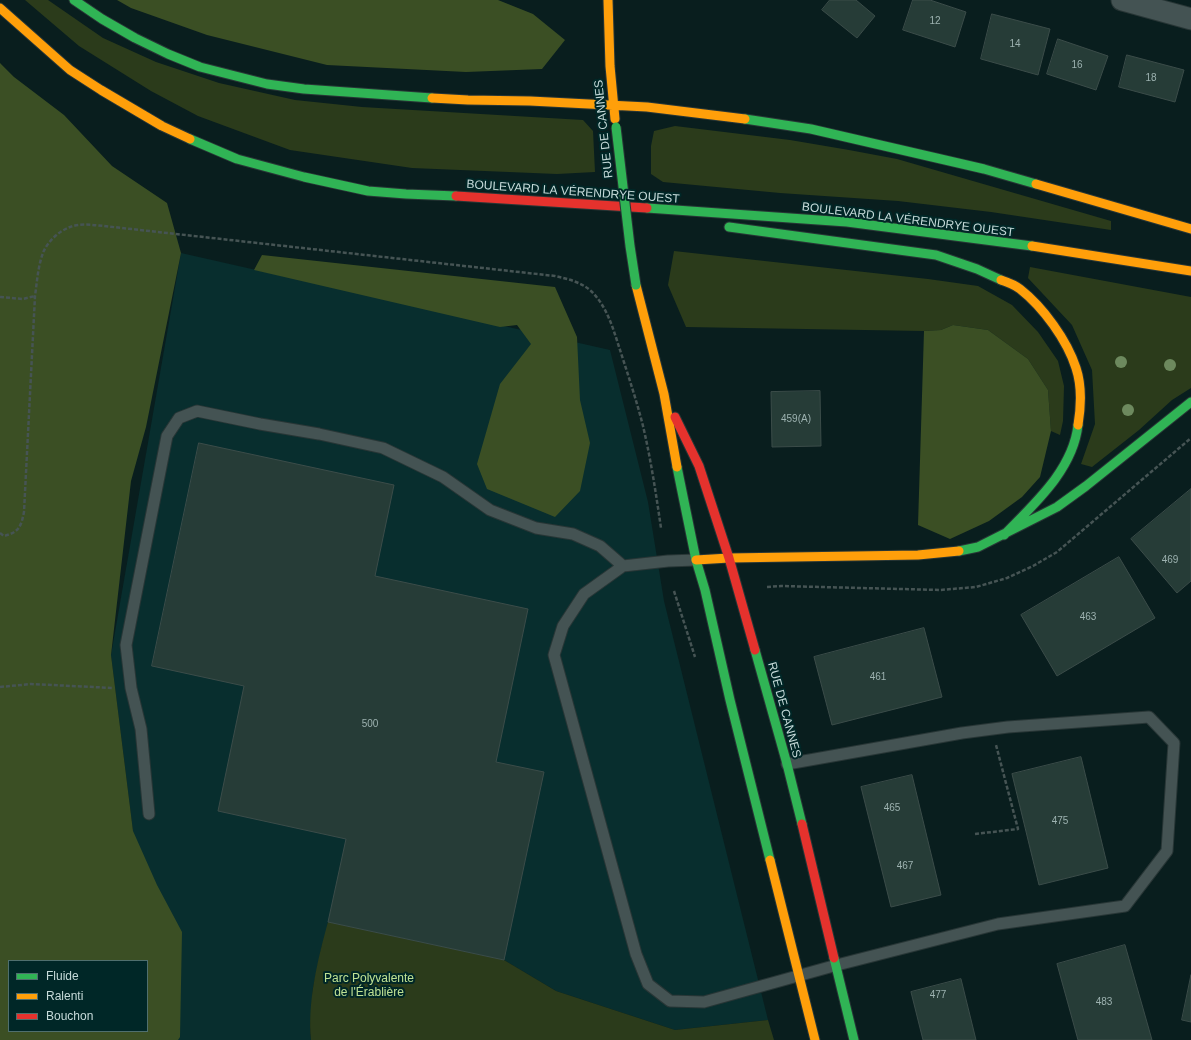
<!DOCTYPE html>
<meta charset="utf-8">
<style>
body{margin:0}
#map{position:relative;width:1191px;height:1040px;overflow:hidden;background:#091e1e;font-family:Helvetica,sans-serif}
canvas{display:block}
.legend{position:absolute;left:8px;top:960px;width:140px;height:72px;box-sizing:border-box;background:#002727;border:1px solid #4f6f6e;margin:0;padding:5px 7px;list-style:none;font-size:12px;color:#c5dad9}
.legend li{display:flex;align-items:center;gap:8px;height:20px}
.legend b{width:20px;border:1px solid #4f6f6e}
</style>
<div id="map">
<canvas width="1191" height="1040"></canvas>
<ul class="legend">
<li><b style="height:5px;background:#30b455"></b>Fluide</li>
<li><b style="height:5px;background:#ff9f0a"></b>Ralenti</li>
<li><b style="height:5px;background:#e5322d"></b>Bouchon</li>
</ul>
</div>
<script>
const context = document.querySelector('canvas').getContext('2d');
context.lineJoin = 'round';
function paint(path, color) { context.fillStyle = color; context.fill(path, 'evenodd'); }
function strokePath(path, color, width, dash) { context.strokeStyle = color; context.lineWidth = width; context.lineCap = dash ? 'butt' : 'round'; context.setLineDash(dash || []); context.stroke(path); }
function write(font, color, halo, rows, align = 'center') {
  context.font = font + ' Helvetica,sans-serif'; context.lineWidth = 4; context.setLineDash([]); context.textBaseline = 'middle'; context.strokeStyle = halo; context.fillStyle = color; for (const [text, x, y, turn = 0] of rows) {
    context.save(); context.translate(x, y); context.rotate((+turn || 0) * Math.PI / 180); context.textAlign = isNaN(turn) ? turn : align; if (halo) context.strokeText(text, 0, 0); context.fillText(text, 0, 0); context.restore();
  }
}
paint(new Path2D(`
 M181 253 610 350 648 502 664 601 768 1020 675 1030 556 991 504 960 322 946 313 988 310 1028 311 1040H159L111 655Z`), '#082e2e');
paint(new Path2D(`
 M25 0H48L103 38 156 62 219 83 295 100 362 107 583 120 593 131 595 172 557 174 412 168 290 150 198 116 151 91 79 46Z
 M675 126 790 140 849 150 897 159 1111 221V230L991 212 898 201 780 193 663 182 651 174V146L654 131Z
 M674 251 928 279 978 286 1012 305 1038 332 1058 361 1064 386 1063 421 1060 435 1051 431 1048 390 1028 359 988 330 953 325 941 330 924 331 686 327 668 285Z
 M1030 267 1191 297V388L1172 400 1139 430 1092 467 1081 464 1095 424 1092 370 1072 325 1028 278Z
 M328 922 504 960 556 991 675 1030 768 1020 774 1040H311C307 1003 318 958 328 922Z`), '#2b3b1b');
paint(new Path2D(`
 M117 0H498L533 14 565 40 542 69 466 72 327 65 207 35 131 8Z
 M0 63 14 77 64 115 112 166 167 203 181 253 146 427 131 481 111 655 133 831 157 885 182 932 180 1037 178 1040H0ZM9 961H147V1031H9Z
 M262 255 555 287 577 337 580 400 590 443 580 491 555 517 487 489 477 464 500 384 531 344 517 325 500 327 254 270Z
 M953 325 988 330 1028 359 1048 390 1051 431 1040 477 1022 497 989 521 950 539 918 525 924 331 941 330Z`), '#3b4f24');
const building = new Path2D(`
 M830 0H856L875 16 857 38 822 10Z
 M913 0H930L966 12 955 47 903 30Z
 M992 14 1050 29 1038 75 981 59Z
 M1058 39 1108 56 1096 90 1047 74Z
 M1127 55 1184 70 1175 102 1119 87Z
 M820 391 821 446 772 447 771 392Z
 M199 443 394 485 375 576 528 609 496 762 544 772 504 960 328 922 346 839 218 811 244 686 152 666Z
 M1191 489V581L1177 593 1131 539Z
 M1119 557 1155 618 1057 676 1021 615Z
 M924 628 942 697 832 725 814 657Z
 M1081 757 1108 868 1039 885 1012 774Z
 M912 775 941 895 891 907 861 787Z
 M1125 945 1152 1040H1078L1057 964Z
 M1191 975V1022L1182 1020Z
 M961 979 976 1040H923L911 992Z`);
paint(building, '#263c37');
strokePath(building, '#3b4c49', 1);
const lane = new Path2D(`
 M696 560 668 561 623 566 584 594 563 626 554 655 636 954 648 984 670 1001 704 1002 837 965 998 924 1125 906 1167 851 1174 743 1149 717 1008 727 962 733 787 764
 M149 814 141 729 131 688 126 645 167 436 179 418 197 411 260 424 319 434 383 448 443 477 490 510 536 528 573 534 600 546 623 566`);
const street = new Path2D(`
 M1122 0 1191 19`);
const fast = new Path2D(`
 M74 0 102 19 135 38 168 54 200 67 267 84 304 89 432 98
 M745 119 811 129 984 169 1036 184
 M190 139 237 159 304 177 368 191 406 194 456 196
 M647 208 847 222 1032 246
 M729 227 936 255 977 269 1001 280
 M677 467 696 560 705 590 730 700 770 860
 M1004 535C1034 504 1073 470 1078 425
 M959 551 978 547 1057 507 1086 486 1191 402
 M755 650 787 764 802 824
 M834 958 854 1040`);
const slow = new Path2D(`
 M608 0 610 66 615 119
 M0 8 70 70 101 90 162 126 190 139
 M432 98 468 100 530 101 647 107 745 119
 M1036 184 1191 229
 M1032 246 1191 271
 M1001 280C1007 282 1015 285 1020 289 1043 307 1067 340 1076 368 1082 386 1081 407 1078 425
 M636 285 664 394 677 467
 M696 560 729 558 918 555 959 551
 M770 860 815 1040`);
const jam = new Path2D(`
 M456 196 647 208
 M675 417 699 466 729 558 755 650
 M802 824 834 958`);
strokePath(lane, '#283636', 13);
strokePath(street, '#283636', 23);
strokePath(fast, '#283636', 11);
strokePath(slow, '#283636', 11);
strokePath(jam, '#283636', 11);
strokePath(new Path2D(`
 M0 297 23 299 35 296
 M0 533 4 536C19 532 21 527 24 512L35 296C37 282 38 266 43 253 47 242 59 231 70 227 80 223 94 225 104 226L555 276C568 279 581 282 591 291 608 307 614 332 621 353 629 378 637 402 643 426 651 460 656 494 661 528
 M767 587 781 586 940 590 976 587 1007 578 1033 566 1057 552 1191 438
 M674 591 695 657
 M0 687 31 684 113 688
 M975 834 1018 829 996 745`), '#465454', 2.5, [4, 2]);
strokePath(lane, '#445353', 11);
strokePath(street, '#445353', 21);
strokePath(fast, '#30b455', 9);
strokePath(slow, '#ff9f0a', 9);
strokePath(jam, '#e5322d', 9);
const fastBridge = new Path2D(`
 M616 127 630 246 636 285`);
strokePath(fastBridge, '#283636', 11, []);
strokePath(fastBridge, '#30b455', 9);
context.fillStyle = '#6d895e';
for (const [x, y] of [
 [1121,362],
 [1170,365],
 [1128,410]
]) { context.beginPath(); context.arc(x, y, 6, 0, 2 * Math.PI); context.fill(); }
write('10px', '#9db2b0', null, [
 ["12",935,21],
 ["14",1015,44],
 ["16",1077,65],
 ["18",1151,78],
 ["459(A)",796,419],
 ["469",1170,560],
 ["463",1088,617],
 ["461",878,677],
 ["500",370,724],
 ["465",892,808],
 ["475",1060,821],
 ["467",905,866],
 ["477",938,995],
 ["483",1104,1002]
]);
write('12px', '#c5dad9', '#002727', [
 ["RUE DE CANNES",604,129,-96],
 ["BOULEVARD LA VÉRENDRYE OUEST",573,192,4],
 ["BOULEVARD LA VÉRENDRYE OUEST",908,220,7],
 ["RUE DE CANNES",784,710,75]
]);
write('12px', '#bfe193', '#002727', [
 ["Parc Polyvalente",369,979],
 ["de l'Érablière",369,993]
]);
</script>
